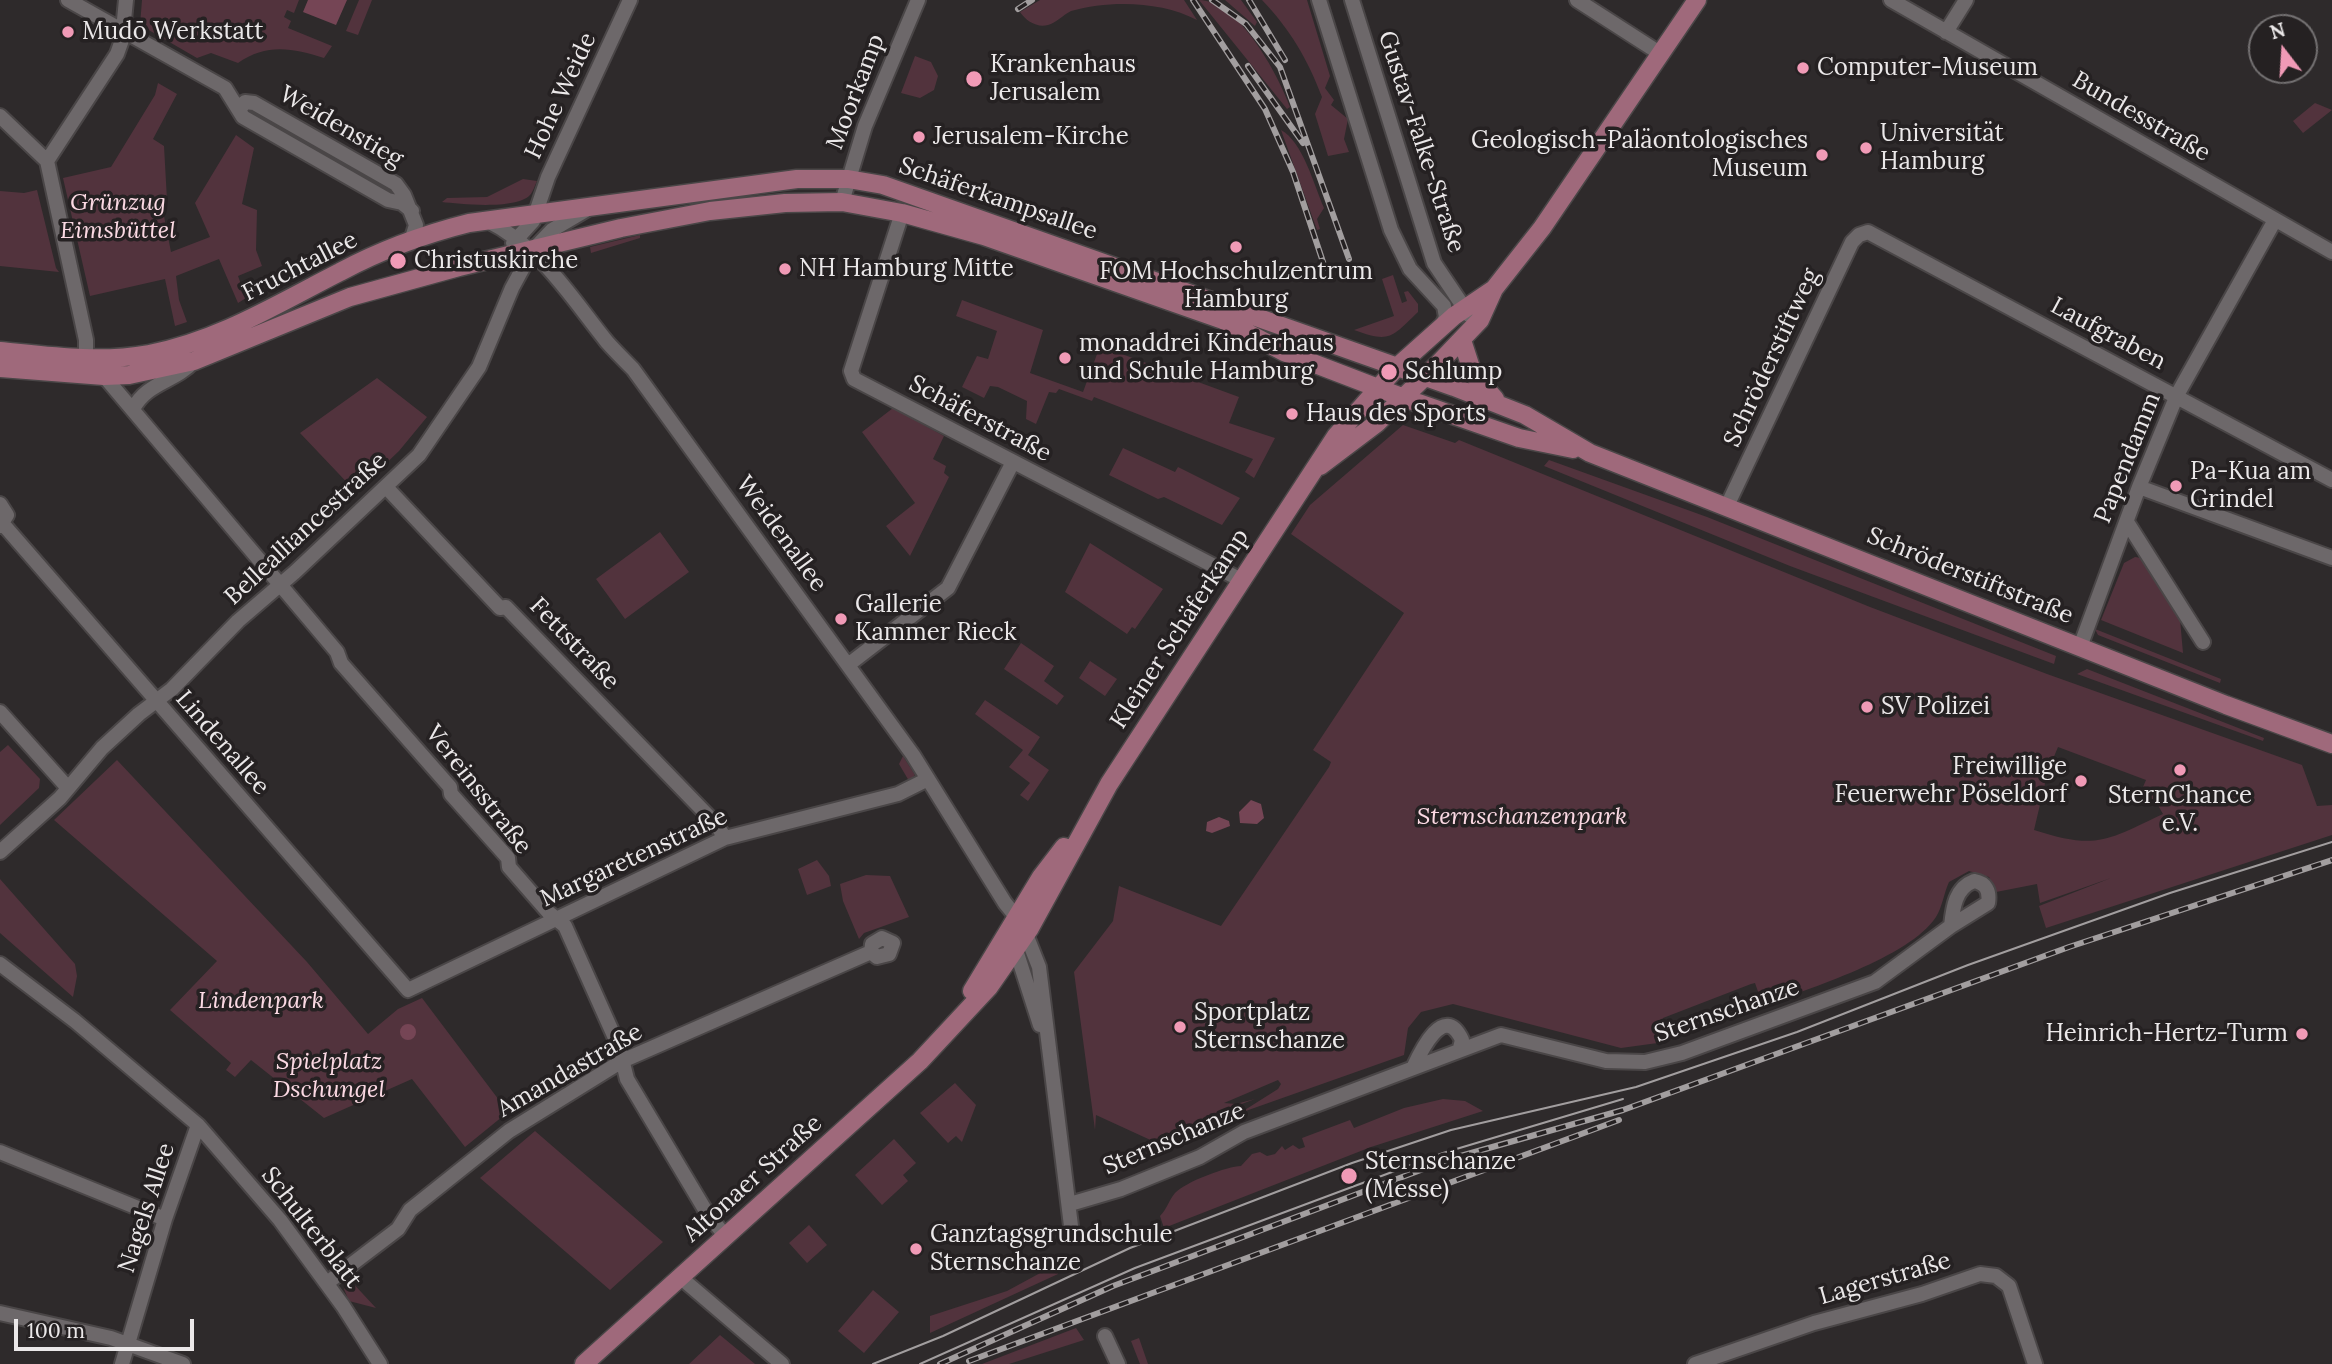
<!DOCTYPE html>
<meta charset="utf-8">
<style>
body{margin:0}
#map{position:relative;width:2332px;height:1364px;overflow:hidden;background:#2e2a2b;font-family:Lora,serif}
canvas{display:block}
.north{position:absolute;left:2248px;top:14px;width:70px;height:70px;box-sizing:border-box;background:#252122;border:2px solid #747172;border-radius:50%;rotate:343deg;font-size:19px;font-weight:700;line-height:28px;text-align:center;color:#ebe8e9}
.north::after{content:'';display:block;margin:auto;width:24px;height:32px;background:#f09ab6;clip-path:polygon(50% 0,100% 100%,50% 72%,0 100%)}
.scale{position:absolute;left:14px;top:1319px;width:180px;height:32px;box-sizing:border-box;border:4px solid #ebe8e9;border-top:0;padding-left:9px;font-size:21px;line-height:24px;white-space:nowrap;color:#ebe8e9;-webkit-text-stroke:5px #252122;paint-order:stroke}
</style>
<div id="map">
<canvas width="2332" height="1364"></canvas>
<div class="north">N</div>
<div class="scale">100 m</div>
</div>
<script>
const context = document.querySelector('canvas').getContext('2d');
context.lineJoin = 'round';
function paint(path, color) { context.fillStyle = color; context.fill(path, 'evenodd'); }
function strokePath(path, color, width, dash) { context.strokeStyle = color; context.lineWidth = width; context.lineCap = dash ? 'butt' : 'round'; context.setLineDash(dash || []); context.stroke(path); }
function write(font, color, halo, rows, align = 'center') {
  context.font = font + ' Lora,serif'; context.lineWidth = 7; context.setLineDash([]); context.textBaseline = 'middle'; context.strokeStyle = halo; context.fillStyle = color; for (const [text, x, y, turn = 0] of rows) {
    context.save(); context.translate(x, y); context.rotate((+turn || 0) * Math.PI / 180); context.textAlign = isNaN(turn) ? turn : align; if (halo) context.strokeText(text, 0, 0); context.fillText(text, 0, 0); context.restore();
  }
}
paint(new Path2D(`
 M142 0H299L294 13 287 10 284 17 291 21 288 28 332 46 324 58C293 48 266 43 238 63L211 53 197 58 140 25Z
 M359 0H372L358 35 346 31Z
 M1040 0H1184L1197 20C1161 1 1110 0 1071 11 1063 15 1056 23 1048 25 1037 28 1026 21 1020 12Z
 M1199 0C1239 1 1278 74 1290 107L1287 109Z
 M1225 0H1241L1257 22 1255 26Z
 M1262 0H1307L1330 76 1325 88 1334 100 1331 105 1348 119 1344 139 1349 152 1328 156 1315 114 1322 97C1308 60 1290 29 1262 0Z
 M915 56 931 62 938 76 934 90 920 98 901 93Z
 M158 83 177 94 153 139 164 146 167 200 161 201 171 252 210 237 195 203 236 135 254 148 242 204 257 210 256 250 262 266 238 276 246 298 238 303 219 259 176 276 179 300 187 322 175 326 165 279 90 296 63 178 111 167 155 95Z
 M2315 103 2332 110 2303 133 2293 121Z
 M1281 130C1303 142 1314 185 1324 208L1317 219 1320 229 1317 230Z
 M523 179 537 181C535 185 533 192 530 195 516 210 460 204 442 202L447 198 487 197Z
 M37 190 56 268 59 272 0 266V191L24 193Z
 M640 235V238L591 253 590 247Z
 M1393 275 1402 303 1407 301 1404 292 1408 291 1418 304V312C1391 338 1390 343 1354 330L1394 316 1382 279Z
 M962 300 1043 330 1030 373 1083 392 1100 346 1239 397 1229 423 1275 438 1254 478 1245 472 1253 459 1094 397 1092 401 1059 389 1056 393 1049 392 1036 424 1026 419 1027 401 998 387 990 386 984 398 962 387 977 356 988 359 997 331 956 316Z
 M377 378 427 417 399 451 356 492 300 433Z
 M893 408 944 436 933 459 946 466 944 473 949 477 910 556 886 526 915 503 862 432Z
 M1403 425 1455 443 1459 440 1870 607 2047 674 2302 765 2317 806 2332 805V835L2046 928 2039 906 2111 878 2040 903 2037 884 1996 892 1989 877 1969 871 1949 882C1944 893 1942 908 1936 917 1909 958 1809 988 1763 1006L1755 983 1751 984 1663 1018 1670 1039 1665 1042 1621 1048 1453 1004 1421 1012 1408 1028 1404 1055 1240 1113 1278 1089 1281 1084 1278 1080 1224 1103 1236 1104 1255 1099 1223 1111 1216 1119H1206L1203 1127 1157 1143 1096 1115 1095 1130 1074 972 1113 921 1119 886 1221 926 1329 767 1331 762 1313 750 1404 613 1291 534 1310 505ZM2058 747 2146 780 2140 794 2155 800 2163 814C2106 841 2096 850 2034 830L2048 771Z
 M1123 448 1175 472 1178 467 1240 498 1222 525 1164 497 1158 499 1109 475Z
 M1549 460 1707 517 2056 656 2054 664 1790 566 1544 466Z
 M660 532 689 572 625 619 596 579Z
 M1090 543 1163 589 1135 629 1132 627 1127 634 1065 592Z
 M2135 557 2142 558 2180 619 2183 653 2101 620 2124 563Z
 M2095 629 2221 679 2220 683 2098 635Z
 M1021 643 1054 666 1044 681 1064 696 1057 705 1004 669Z
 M1090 661 1117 679 1105 696 1079 678Z
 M2087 669 2264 738 2263 741 2077 674Z
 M985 700 1040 737 1028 755 1049 770 1028 801 1020 795 1030 783 1009 767 1023 750 975 714Z
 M8 745 40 779 39 788 0 825V752Z
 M903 756 915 775 909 781 899 764Z
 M117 760 307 962 368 1034 398 1009 422 998 508 1112 465 1147 412 1079 324 1118 251 1060 235 1077 226 1070 231 1063 170 1010 217 961 54 820Z
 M817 860 829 876 831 886 807 895 798 869Z
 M866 875 890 876 909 917 864 933 859 939 843 901 840 884Z
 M0 879 75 964 77 976 73 997 0 933Z
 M955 1083 976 1105 962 1142 956 1136 948 1143 920 1113Z
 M1443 1099 1465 1101 1483 1111 1371 1147 1164 1228 1160 1216C1167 1209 1169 1200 1175 1193 1185 1182 1228 1166 1241 1166L1252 1154 1260 1152 1267 1156 1275 1154 1282 1146 1285 1150 1293 1145 1299 1149 1305 1147 1302 1138 1350 1120 1354 1128 1404 1108Z
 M535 1131 663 1242 610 1290 480 1178Z
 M894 1139 916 1163 903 1175 908 1181 882 1205 855 1175Z
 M809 1225 827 1245 807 1263 789 1243Z
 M1055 1265 1058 1274 930 1333V1316L1007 1291Z
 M349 1279 376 1308 349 1301 344 1289Z
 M873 1290 899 1312 864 1353 838 1331Z
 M1076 1328 1084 1340 1009 1364H982Z
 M720 1335 755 1364H689Z
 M1139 1338 1148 1364H1140L1131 1341Z`), '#52333d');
paint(new Path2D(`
 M308 0H347L336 25 303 12Z
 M1251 800 1261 804 1264 818 1257 824 1240 823 1239 812Z
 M1219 817 1229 821 1230 826 1212 833 1206 831 1207 822Z
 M400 1032a8 8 0 1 1 16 0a8 8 0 1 1-16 0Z`), '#754555');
const minor = new Path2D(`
 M68 0 225 88 243 117 388 200 402 203 412 211
 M1319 0 1391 230 1410 269 1444 306 1446 317 1441 328
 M1352 0 1434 263 1469 315
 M1577 0 1661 54
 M1891 0 2332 252
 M1946 32 1966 0
 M239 110 245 102 254 103 396 184 404 195 416 225 411 241
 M0 116 47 161 86 340V358
 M47 161 117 54 122 40 126 0
 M842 202 865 126 918 0
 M902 213 851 371 854 379 1241 580
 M486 220C541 247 570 296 607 342 615 351 624 360 633 369L913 755 1005 903 1022 924 1039 967 1072 1234
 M513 243 533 221 548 177 630 0
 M104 376 337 652 341 663 450 787 451 794 508 858 509 867 549 913 565 926 619 1047 627 1079 707 1213 726 1237
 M133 409C147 382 175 382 194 361
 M386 487 500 608 506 607 716 824 725 838
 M2139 487 2332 558
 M0 504 7 515 0 526
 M1727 506 1852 242 1859 235 1868 232 2332 480
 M2127 522 2203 642
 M3 524 408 990 725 838 898 794 928 779
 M2080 647 2139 487 2177 395 2275 220
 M848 665 948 588 1013 462
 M0 712 68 788
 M0 852 60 798 102 748 139 714 172 689 238 621 295 572 419 455 479 367 512 288 532 251 552 230 586 210
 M1014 944 1040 1025
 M0 964 75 1021 198 1125 280 1220 343 1306 380 1364
 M1413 1068C1420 1053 1444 1001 1462 1040L1460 1048
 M0 1152 165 1219
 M1070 1204 1121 1189 1200 1157 1244 1132 1501 1035 1606 1061 1645 1062 1682 1053 1875 982 1951 926 1988 903C1990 891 1986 883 1974 881 1955 888 1953 908 1951 926
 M680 1277 782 1364
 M327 1283 398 1229 410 1210 509 1131 622 1061 871 952 877 957 889 954 893 943 882 938 872 944 871 952
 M0 1313 111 1338 183 1364
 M1105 1336 1118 1364
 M122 1364 165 1219 198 1125
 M1695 1364 1814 1323 1922 1294 1980 1274 1996 1276 2009 1286 2035 1364`);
const major = new Path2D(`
 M1462 340 1473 374 1495 399
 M0 351C50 356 99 363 149 354 220 340 277 304 340 272 381 250 425 234 469 223L797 179H848L883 185 1454 387 1525 415 1590 453 2226 705 2332 744
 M0 368 104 376 129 375 194 361 350 297 459 267 621 228 710 211 785 203 842 202 902 213 984 236 1223 320 1284 352 1404 398 1519 438 1573 449
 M1320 466 1377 423 1439 363 1480 320 1494 289
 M972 991 1041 877 1064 847
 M584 1364 920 1061 989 987 1030 928 1109 784 1336 436 1397 367 1454 316 1494 289 1505 275 1542 228 1697 0`);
strokePath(minor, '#4a4647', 18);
strokePath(major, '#4a4647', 21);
strokePath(minor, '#6d686a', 14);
strokePath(major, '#9f697b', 18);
strokePath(new Path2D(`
 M873 1364 943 1336 1130 1248 1352 1163 1451 1130 1636 1087 1797 1032 1968 965 2170 893 2332 842
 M920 1364 1135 1268 1443 1153 1623 1099`), '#a29e9f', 2);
const rail = new Path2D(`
 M1193 0 1265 109 1293 172 1325 268
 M1212 0 1246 24 1280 67 1349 259
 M1249 0 1285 60
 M1018 9 1032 0
 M1248 66 1303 143
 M969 1361 1619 1120
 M940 1364 1113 1286 1450 1159 1623 1110 2069 947 2332 860`);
strokePath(rail, '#a29e9f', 6);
strokePath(rail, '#252122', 3.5, [10]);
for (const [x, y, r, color] of [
 [68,32,7,"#f09ab6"],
 [1803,68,7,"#f09ab6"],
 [974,79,9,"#f09ab6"],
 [919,137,7,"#f09ab6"],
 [1866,148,7,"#f09ab6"],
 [1822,155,7,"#f09ab6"],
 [1236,247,7,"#f09ab6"],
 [398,261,9,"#f09ab6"],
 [785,269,7,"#f09ab6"],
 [1065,358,7,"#f09ab6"],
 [1389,372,9,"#f09ab6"],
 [1292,414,7,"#f09ab6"],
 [2176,486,7,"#f09ab6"],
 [841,619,7,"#f09ab6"],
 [1867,707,7,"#f09ab6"],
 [2180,770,7,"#f09ab6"],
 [2081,781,7,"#f09ab6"],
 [1180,1027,7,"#f09ab6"],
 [2302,1034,7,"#f09ab6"],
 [1349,1176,9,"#f09ab6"],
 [916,1249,7,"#f09ab6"]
]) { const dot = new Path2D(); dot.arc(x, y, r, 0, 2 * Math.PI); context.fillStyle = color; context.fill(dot); strokePath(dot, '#252122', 2.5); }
write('24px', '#ebe8e9', '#252122', [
 ["Mudō Werkstatt",82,32],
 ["Krankenhaus",990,65],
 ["Jerusalem",990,93],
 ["Computer-Museum",1817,68],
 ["Universität",1880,134],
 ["Hamburg",1880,162],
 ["Jerusalem-Kirche",933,137],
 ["Geologisch-Paläontologisches",1808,141,"right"],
 ["Museum",1808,169,"right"],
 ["Christuskirche",414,261],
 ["NH Hamburg Mitte",799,269],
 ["FOM Hochschulzentrum",1236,272,"center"],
 ["Hamburg",1236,300,"center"],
 ["monaddrei Kinderhaus",1079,344],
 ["und Schule Hamburg",1079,372],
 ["Schlump",1405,372],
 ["Haus des Sports",1306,414],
 ["Pa-Kua am",2190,472],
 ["Grindel",2190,500],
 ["Gallerie",855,605],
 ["Kammer Rieck",855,633],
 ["SV Polizei",1881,707],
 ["Freiwillige",2067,767,"right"],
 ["Feuerwehr Pöseldorf",2067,795,"right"],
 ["SternChance",2180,796,"center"],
 ["e.V.",2180,824,"center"],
 ["Sportplatz",1194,1013],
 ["Sternschanze",1194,1041],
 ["Heinrich-Hertz-Turm",2288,1034,"right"],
 ["Sternschanze",1365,1162],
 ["(Messe)",1365,1190],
 ["Ganztagsgrundschule",930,1235],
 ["Sternschanze",930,1263]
], 'left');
write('24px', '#ebe8e9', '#252122', [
 ["Moorkamp",856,92,-69],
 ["Hohe Weide",561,96,-65],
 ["Bundesstraße",2141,117,30],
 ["Weidenstieg",341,127,30],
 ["Gustav-Falke-Straße",1421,142,72],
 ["Schäferkampsallee",998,199,19],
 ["Fruchtallee",300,267,-27],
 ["Laufgraben",2108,334,28],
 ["Schröderstiftweg",1772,358,-65],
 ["Schäferstraße",980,419,28],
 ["Papendamm",2128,458,-68],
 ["Bellealliancestraße",306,529,-43],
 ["Weidenallee",781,534,54],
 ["Schröderstiftstraße",1970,576,22],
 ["Kleiner Schäferkamp",1180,629,-57],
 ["Fettstraße",574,644,46],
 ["Lindenallee",222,743,49],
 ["Vereinsstraße",478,790,52],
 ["Margaretenstraße",634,858,-25],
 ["Sternschanze",1727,1011,-19],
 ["Amandastraße",570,1071,-30],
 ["Sternschanze",1174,1139,-23],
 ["Altonaer Straße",753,1179,-42],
 ["Nagels Allee",147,1208,-72],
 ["Schulterblatt",311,1228,52],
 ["Lagerstraße",1885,1279,-16]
]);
write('italic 24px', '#fbd9e3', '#252122', [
 ["Grünzug",118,203],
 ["Eimsbüttel",118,231],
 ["Sternschanzenpark",1522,817],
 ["Lindenpark",261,1001],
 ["Spielplatz",329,1062],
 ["Dschungel",329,1090]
]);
</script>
